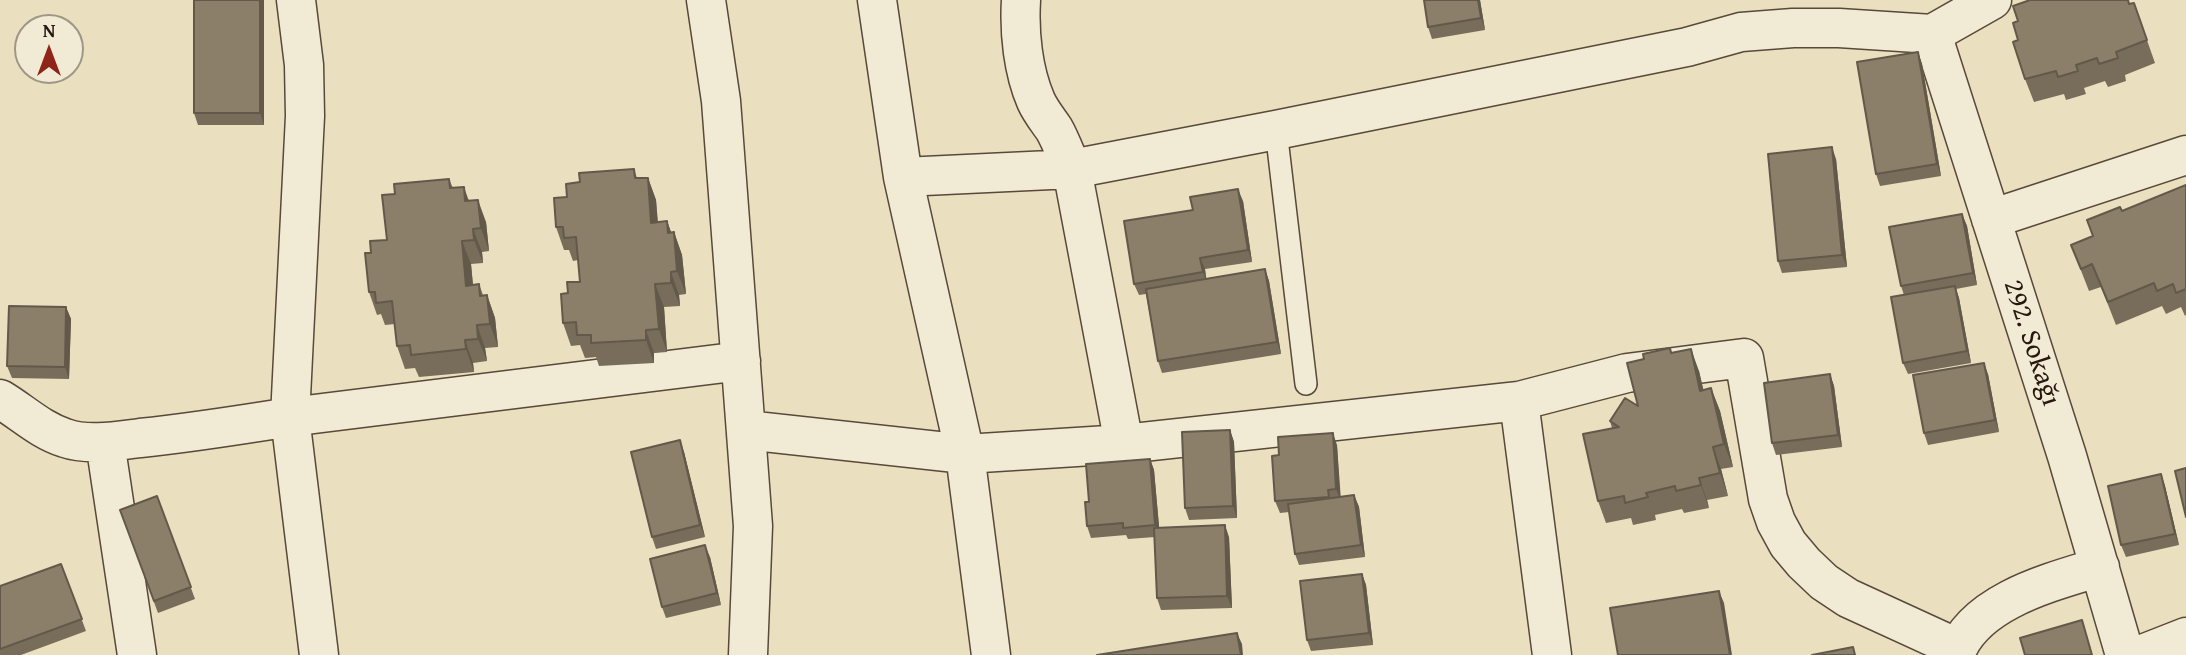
<!DOCTYPE html>
<meta charset="utf-8">
<style>
body{margin:0}
#map{position:relative;width:2186px;height:655px;overflow:hidden;background:#eadfbe;font-family:"Gentium Book Plus",serif}
canvas{display:block}
.north{position:absolute;left:14px;top:14px;width:70px;height:70px;box-sizing:border-box;background:#f1ead5;border:2px solid #a09685;border-radius:50%;rotate:0deg;font-size:19px;font-weight:700;line-height:28px;text-align:center;color:#27170e}
.north::after{content:'';display:block;margin:auto;width:24px;height:32px;background:#8f2418;clip-path:polygon(50% 0,100% 100%,50% 72%,0 100%)}
</style>
<div id="map">
<canvas width="2186" height="655"></canvas>
<div class="north">N</div>
</div>
<script>
const context = document.querySelector('canvas').getContext('2d');
context.lineJoin = 'round';
function strokePath(path, color, width, dash) { context.strokeStyle = color; context.lineWidth = width; context.lineCap = dash ? 'butt' : 'round'; context.setLineDash(dash || []); context.stroke(path); }
function paint(path, color) { context.fillStyle = color; context.fill(path, 'evenodd'); }
function write(font, color, halo, rows, align = 'center') {
  context.font = font + ' "Gentium Book Plus",serif'; context.lineWidth = 6; context.setLineDash([]); context.textBaseline = 'middle'; context.strokeStyle = halo; context.fillStyle = color; for (const [text, x, y, turn = 0] of rows) {
    context.save(); context.translate(x, y); context.rotate((+turn || 0) * Math.PI / 180); context.textAlign = isNaN(turn) ? turn : align; if (halo) context.strokeText(text, 0, 0); context.fillText(text, 0, 0); context.restore();
  }
}
const lane = new Path2D(`
 M1276 130 1306 384`);
const street = new Path2D(`
 M296 0 304 65 305 116 290 417 319 655
 M706 0 721 101 753 526 748 655
 M877 0 903 177 965 454 991 655
 M1021 0C1019 33 1023 71 1036 101 1041 112 1048 120 1054 129 1061 141 1066 156 1072 169L1124 444
 M1932 34 2067 456 2125 655
 M903 177 1072 169 1276 130 1687 47 1741 32 1793 28H1839L1932 34 1992 0
 M1991 219 2186 155
 M0 399C22 412 40 430 65 438 88 446 116 441 140 438 190 433 240 425 290 417L741 361
 M1519 401 1552 655
 M746 430 965 454 1124 444 1519 401 1627 373 1744 358 1768 499 1776 522 1788 544 1804 563 1824 582 1848 598 1957 648
 M105 442 137 655
 M1955 655C1974 601 2051 582 2100 567
 M2140 655 2186 637`);
strokePath(lane, '#58493a', 24);
strokePath(street, '#58493a', 41);
strokePath(lane, '#f1ead5', 21);
strokePath(street, '#f1ead5', 38);
paint(new Path2D(`
 M264 0V125H198L194 113Z
 M1424 0H1480L1485 30 1432 39 1428 27Z
 M2134 3 2155 63 2125 75 2126 81 2108 87 2105 81 2084 88 2086 94 2066 100 2064 94 2034 102 2025 79 2130 4Z
 M1918 52 1922 64 1941 176 1880 186 1876 174Z
 M1836 159 1847 267 1782 273 1778 261Z
 M634 169 637 178H648L656 200 658 222 667 221 671 232H674L682 255 686 294 679 295 680 306 664 307 667 352 654 353V363L599 366 596 357 585 358 580 345 571 346 563 323 568 293 580 282 578 260 573 261 569 250H564L556 227 567 197 580 182Z
 M449 179 453 188 469 200 486 222 489 251 482 252 483 263 471 264 473 285 479 284 483 295H487L495 318 498 347 485 348 487 361 473 363 474 372 419 377 415 368 405 369 397 346 395 324 385 325 381 314 377 315 369 292 371 253 387 240 395 194Z
 M2186 185V315L2185 316 2181 307 2166 314 2162 306 2116 325 2101 287 2089 291 2071 245 2093 236 2087 220 2122 211Z
 M1243 201 1252 262 1205 269 1206 279 1265 269 1269 281 1281 354 1162 373 1158 361 1146 294 1139 295 1134 284Z
 M1962 214 1967 226 1977 285 1956 289 1959 298 1971 363 1908 374 1903 363 1904 295 1901 286Z
 M66 307 71 319 69 379 12 378 7 366Z
 M1672 353 1699 371 1703 390 1711 388 1720 411 1733 467 1721 469 1728 496 1707 500 1709 508 1684 513 1682 509 1655 515 1656 520 1633 525 1631 518 1606 523 1598 501 1612 428 1610 421 1638 406Z
 M1830 374 1834 386 1842 447 1776 455 1772 443Z
 M1988 374 1999 432 1928 445 1924 433Z
 M1230 430 1234 442 1237 518 1189 520 1185 508Z
 M1337 445 1340 497 1354 495 1359 507 1365 557 1299 565 1295 554 1289 512 1280 513 1275 501Z
 M684 452 705 537 656 549 652 537Z
 M1150 459 1154 470 1159 527 1229 537 1232 608 1161 610 1157 598 1155 537 1128 539 1126 535 1091 538 1087 526 1089 502Z
 M2161 474 2165 486 2179 545 2126 557 2121 545Z
 M157 496 195 599 158 613 120 510Z
 M710 557 721 605 666 618 662 607Z
 M61 564 86 631 21 655H0V586Z
 M1362 574 1366 585 1373 645 1311 651 1307 640Z`), '#786d5b');
paint(new Path2D(`
 M260 0H264V125L260 113Z
 M1478 0H1480L1485 30 1481 18Z
 M1918 52 1922 64 1941 176 1937 164Z
 M1832 147 1836 159 1847 267 1842 255Z
 M648 178 656 200 659 245 651 223Z
 M464 187 472 210 465 201Z
 M1238 189 1243 201 1252 262 1248 250Z
 M478 200 486 222 489 251 481 228Z
 M1962 214 1967 226 1977 285 1973 273Z
 M667 221 675 243 674 232 682 255 686 294 677 271 668 233Z
 M473 229 482 252 483 263 474 240Z
 M462 241 471 264 475 308 466 286Z
 M1200 258 1205 269 1207 284 1203 272Z
 M1265 269 1269 281 1281 354 1277 342Z
 M671 272 679 295 680 306 671 283Z
 M655 284 664 307 667 352 659 329Z
 M1955 286 1959 298 1971 363 1967 351Z
 M487 295 495 318 498 347 490 324Z
 M66 307 71 319 69 379 65 367Z
 M477 325 485 348 487 361 478 339Z
 M646 330 654 353V363L646 340Z
 M465 340 473 363 474 372 466 349Z
 M1691 349 1699 371 1709 413 1700 391Z
 M1984 363 1988 374 1999 432 1995 420Z
 M1830 374 1834 386 1842 447 1838 435Z
 M1711 388 1720 411 1733 467 1724 444Z
 M1230 430 1234 442 1237 518 1233 506Z
 M1333 433 1337 445 1341 501 1336 489Z
 M680 440 684 452 705 537 700 525Z
 M1713 447 1721 469 1728 496 1720 473Z
 M1150 459 1154 470 1160 537 1155 525Z
 M2161 474 2165 486 2179 545 2175 534Z
 M1699 478 1707 500 1709 508 1701 485Z
 M1354 495 1359 507 1365 557 1361 545Z
 M1225 525 1229 537 1232 608 1227 596Z
 M705 545 710 557 721 605 717 593Z
 M1362 574 1366 585 1373 645 1369 633Z
 M1719 591 1724 603 1732 655H1730Z
 M1237 633 1242 644 1243 655H1241Z`), '#62594a');
const building = new Path2D(`
 M194 0H260V113H194Z
 M1424 0H1478L1481 18 1428 27Z
 M2030 0H2128L2129 4 2134 3 2147 40 2116 52 2118 58 2099 64 2097 58 2076 65 2078 71 2058 77 2056 71 2025 79 2013 42 2018 40 2013 23 2018 21 2013 6Z
 M1918 52 1937 164 1876 174 1857 62Z
 M1832 147 1842 255 1778 261 1768 154Z
 M634 169 635 178H648L651 223 667 221 668 233 674 232 677 271 671 272V283L655 284 659 329 646 330V340L591 343V335H577L576 322 563 323 561 294 568 293 567 282H580L576 237 564 238 563 227H556L554 198 567 197 566 184 580 182 579 173Z
 M449 179 450 188 464 187 465 201 478 200 481 228 473 229 474 240 462 241 466 286 479 284 480 296 487 295 490 324 477 325 478 339 465 340 466 349 411 355 410 345 397 346 392 301 376 303 375 292H369L365 253H371L370 241 387 240 382 195 395 194 394 184Z
 M2186 185V289L2176 293 2173 284 2157 291 2154 283 2108 302 2092 264 2081 269 2071 245 2093 236 2087 220 2120 207 2122 211Z
 M1238 189 1248 250 1200 258 1203 272 1134 284 1124 221 1193 210 1190 197Z
 M1962 214 1973 273 1901 286 1889 227Z
 M1265 269 1277 342 1158 361 1146 289Z
 M1955 286 1967 351 1903 363 1891 297Z
 M9 306 66 307 65 367 7 366Z
 M1670 348 1671 353 1691 349 1700 391 1711 388 1724 444 1713 447 1720 473 1699 478 1701 485 1676 491 1675 486 1646 493 1648 497 1625 503 1624 496 1598 501 1583 434 1619 427 1610 421 1625 398 1638 406 1627 363 1644 359 1643 354Z
 M1984 363 1995 420 1924 433 1913 375Z
 M1830 374 1838 435 1772 443 1764 383Z
 M1230 430 1233 506 1185 508 1182 432Z
 M1333 433 1336 489 1328 490 1329 497 1275 501 1272 456 1279 455 1278 437Z
 M680 440 700 525 652 537 631 452Z
 M1150 459 1155 525 1123 528V523L1087 526 1085 502H1089L1086 464Z
 M2186 468V517L2175 471Z
 M2161 474 2175 534 2121 545 2108 486Z
 M1354 495 1361 545 1295 554 1288 504Z
 M157 496 191 587 154 601 120 510Z
 M1225 525 1227 596 1157 598 1154 528Z
 M705 545 717 593 662 607 650 559Z
 M61 564 82 619 0 649V586Z
 M1362 574 1369 633 1307 640 1300 581Z
 M1719 591 1730 655H1618L1610 608Z
 M2082 620 2092 655H2025L2020 638Z
 M1237 633 1241 655H1097Z
 M1853 647 1855 655H1812Z`);
paint(building, '#8c7f6a');
strokePath(building, '#62594a', 2);
write('28px', '#27170e', '#f1ead5', [
 ["292. Sokağı",2031,343,72]
]);
</script>
